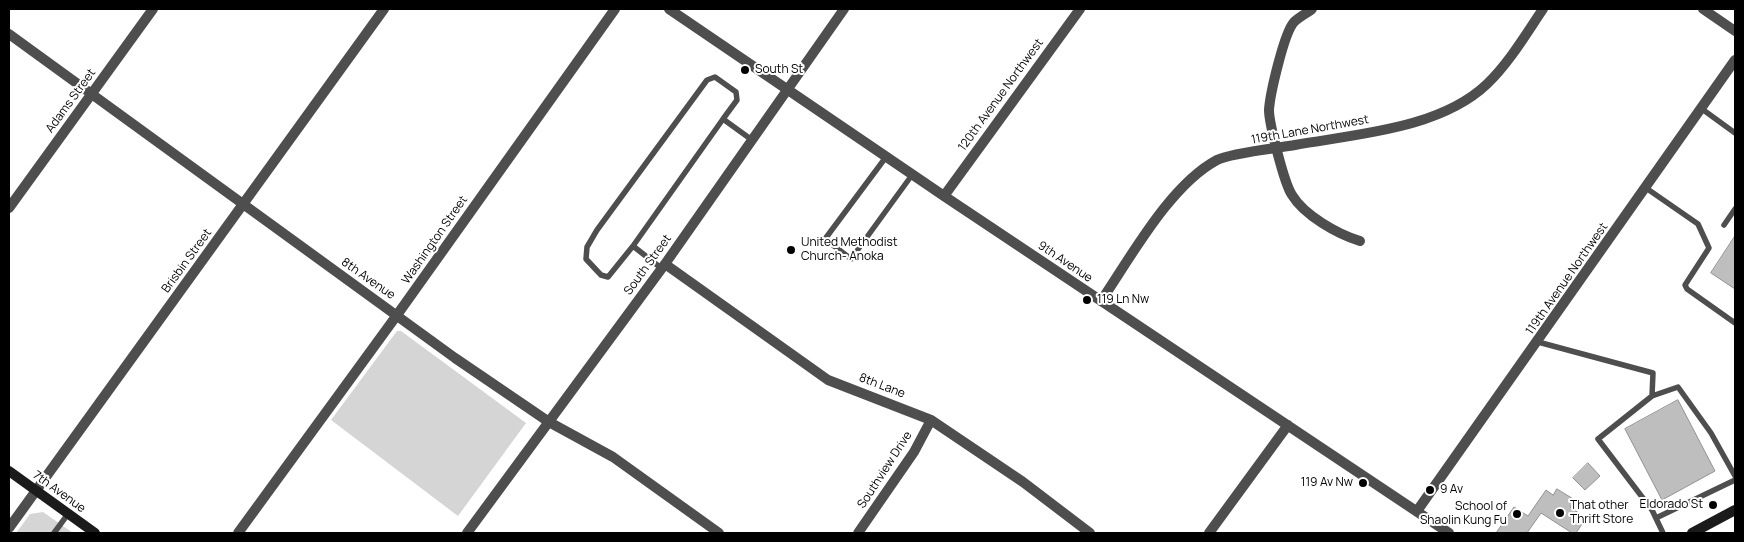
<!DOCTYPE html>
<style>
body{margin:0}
#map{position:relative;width:1744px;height:542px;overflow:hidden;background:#fff;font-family:Manrope,sans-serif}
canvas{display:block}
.frame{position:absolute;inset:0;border:10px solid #000;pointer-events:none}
</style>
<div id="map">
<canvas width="1744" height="542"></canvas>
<div class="frame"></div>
</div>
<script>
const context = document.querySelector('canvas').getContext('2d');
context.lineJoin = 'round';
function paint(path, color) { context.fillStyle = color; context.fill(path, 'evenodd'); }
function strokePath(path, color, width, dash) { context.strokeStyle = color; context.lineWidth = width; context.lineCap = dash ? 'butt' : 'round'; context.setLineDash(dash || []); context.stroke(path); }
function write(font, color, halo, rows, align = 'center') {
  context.font = font + ' Manrope,sans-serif'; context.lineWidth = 4; context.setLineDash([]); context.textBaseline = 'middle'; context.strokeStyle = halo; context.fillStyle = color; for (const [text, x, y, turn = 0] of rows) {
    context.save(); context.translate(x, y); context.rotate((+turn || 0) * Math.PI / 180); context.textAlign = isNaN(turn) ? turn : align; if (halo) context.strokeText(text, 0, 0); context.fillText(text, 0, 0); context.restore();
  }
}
paint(new Path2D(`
 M397 331H401L526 423 458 516 331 420Z
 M43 512 73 533H16L30 514Z`), '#d5d5d5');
const building = new Path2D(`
 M1735 236V289L1711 273Z
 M1678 400 1715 471 1662 500 1625 429Z
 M1588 463 1600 476 1585 490 1573 478Z
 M1557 489 1575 500 1570 507 1586 518 1576 533H1572L1541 513 1527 533H1496L1514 507 1528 516 1546 490 1553 495Z`);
paint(building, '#bebebe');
strokePath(building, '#929292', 1);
strokePath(new Path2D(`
 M1702 109 1735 133
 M886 157 825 239 851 259 912 175
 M1646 188 1698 224 1709 248 1685 285 1687 289 1735 323
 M1724 225 1735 209
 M633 246 723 119
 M661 268 633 246 608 277 601 275 586 259 587 247 597 230 707 80 715 77 736 92 737 100 723 119 752 140
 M1538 342 1653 373 1652 396 1598 439 1652 510 1663 533
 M1652 396 1678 387 1711 433 1735 476
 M1656 518 1735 480
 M54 533 68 514`), '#4e4e4e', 5.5);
strokePath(new Path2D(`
 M669 9 944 196 1449 533
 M1312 9C1307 13 1299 17 1294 22 1284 33 1270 94 1269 110 1269 123 1284 183 1292 195 1304 215 1337 234 1360 241
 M1703 9 1735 31
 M9 34 455 358 549 422 613 457 719 533
 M944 196 1080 9
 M9 208 153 9
 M665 264 828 380 931 420 1023 482 1090 533
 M1101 301C1131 257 1170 185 1217 160 1230 153 1278 148 1295 145 1356 134 1440 129 1487 84 1509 63 1526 34 1543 9
 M1417 511 1735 60
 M9 528 384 9
 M238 533 397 315 615 9
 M467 533 665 264 844 9
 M858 533 914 452 931 420
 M1209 533 1288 425`), '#4e4e4e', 10);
strokePath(new Path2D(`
 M9 471 95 533
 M1692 533 1735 510`), '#1b1b1b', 10);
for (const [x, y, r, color] of [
 [745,70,5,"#000"],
 [791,250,5,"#000"],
 [1087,300,5,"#000"],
 [1363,483,5,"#000"],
 [1430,490,5,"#000"],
 [1713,505,5,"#000"],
 [1560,513,5,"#000"],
 [1517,514,5,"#000"]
]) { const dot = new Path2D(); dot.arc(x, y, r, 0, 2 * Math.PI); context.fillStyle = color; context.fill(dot); strokePath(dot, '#fff', 2); }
write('12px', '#000', '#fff', [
 ["South St",755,70],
 ["United Methodist",801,243],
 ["Church- Anoka",801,257],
 ["119 Ln Nw",1097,300],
 ["119 Av Nw",1353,483,"right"],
 ["9 Av",1440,490],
 ["Eldorado St",1703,505,"right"],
 ["That other",1570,506],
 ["Thrift Store",1570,520],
 ["School of",1507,507,"right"],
 ["Shaolin Kung Fu",1507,521,"right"]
], 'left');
write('12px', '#000', '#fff', [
 ["120th Avenue Northwest",1001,95,-54],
 ["Adams Street",71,101,-54],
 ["119th Lane Northwest",1310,130,-10],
 ["Washington Street",435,240,-55],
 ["Brisbin Street",187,261,-54],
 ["9th Avenue",1065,262,34],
 ["South Street",648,265,-54],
 ["8th Avenue",368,279,35],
 ["119th Avenue Northwest",1567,279,-55],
 ["8th Lane",882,386,21],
 ["Southview Drive",885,470,-57],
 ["7th Avenue",59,492,36]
]);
</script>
